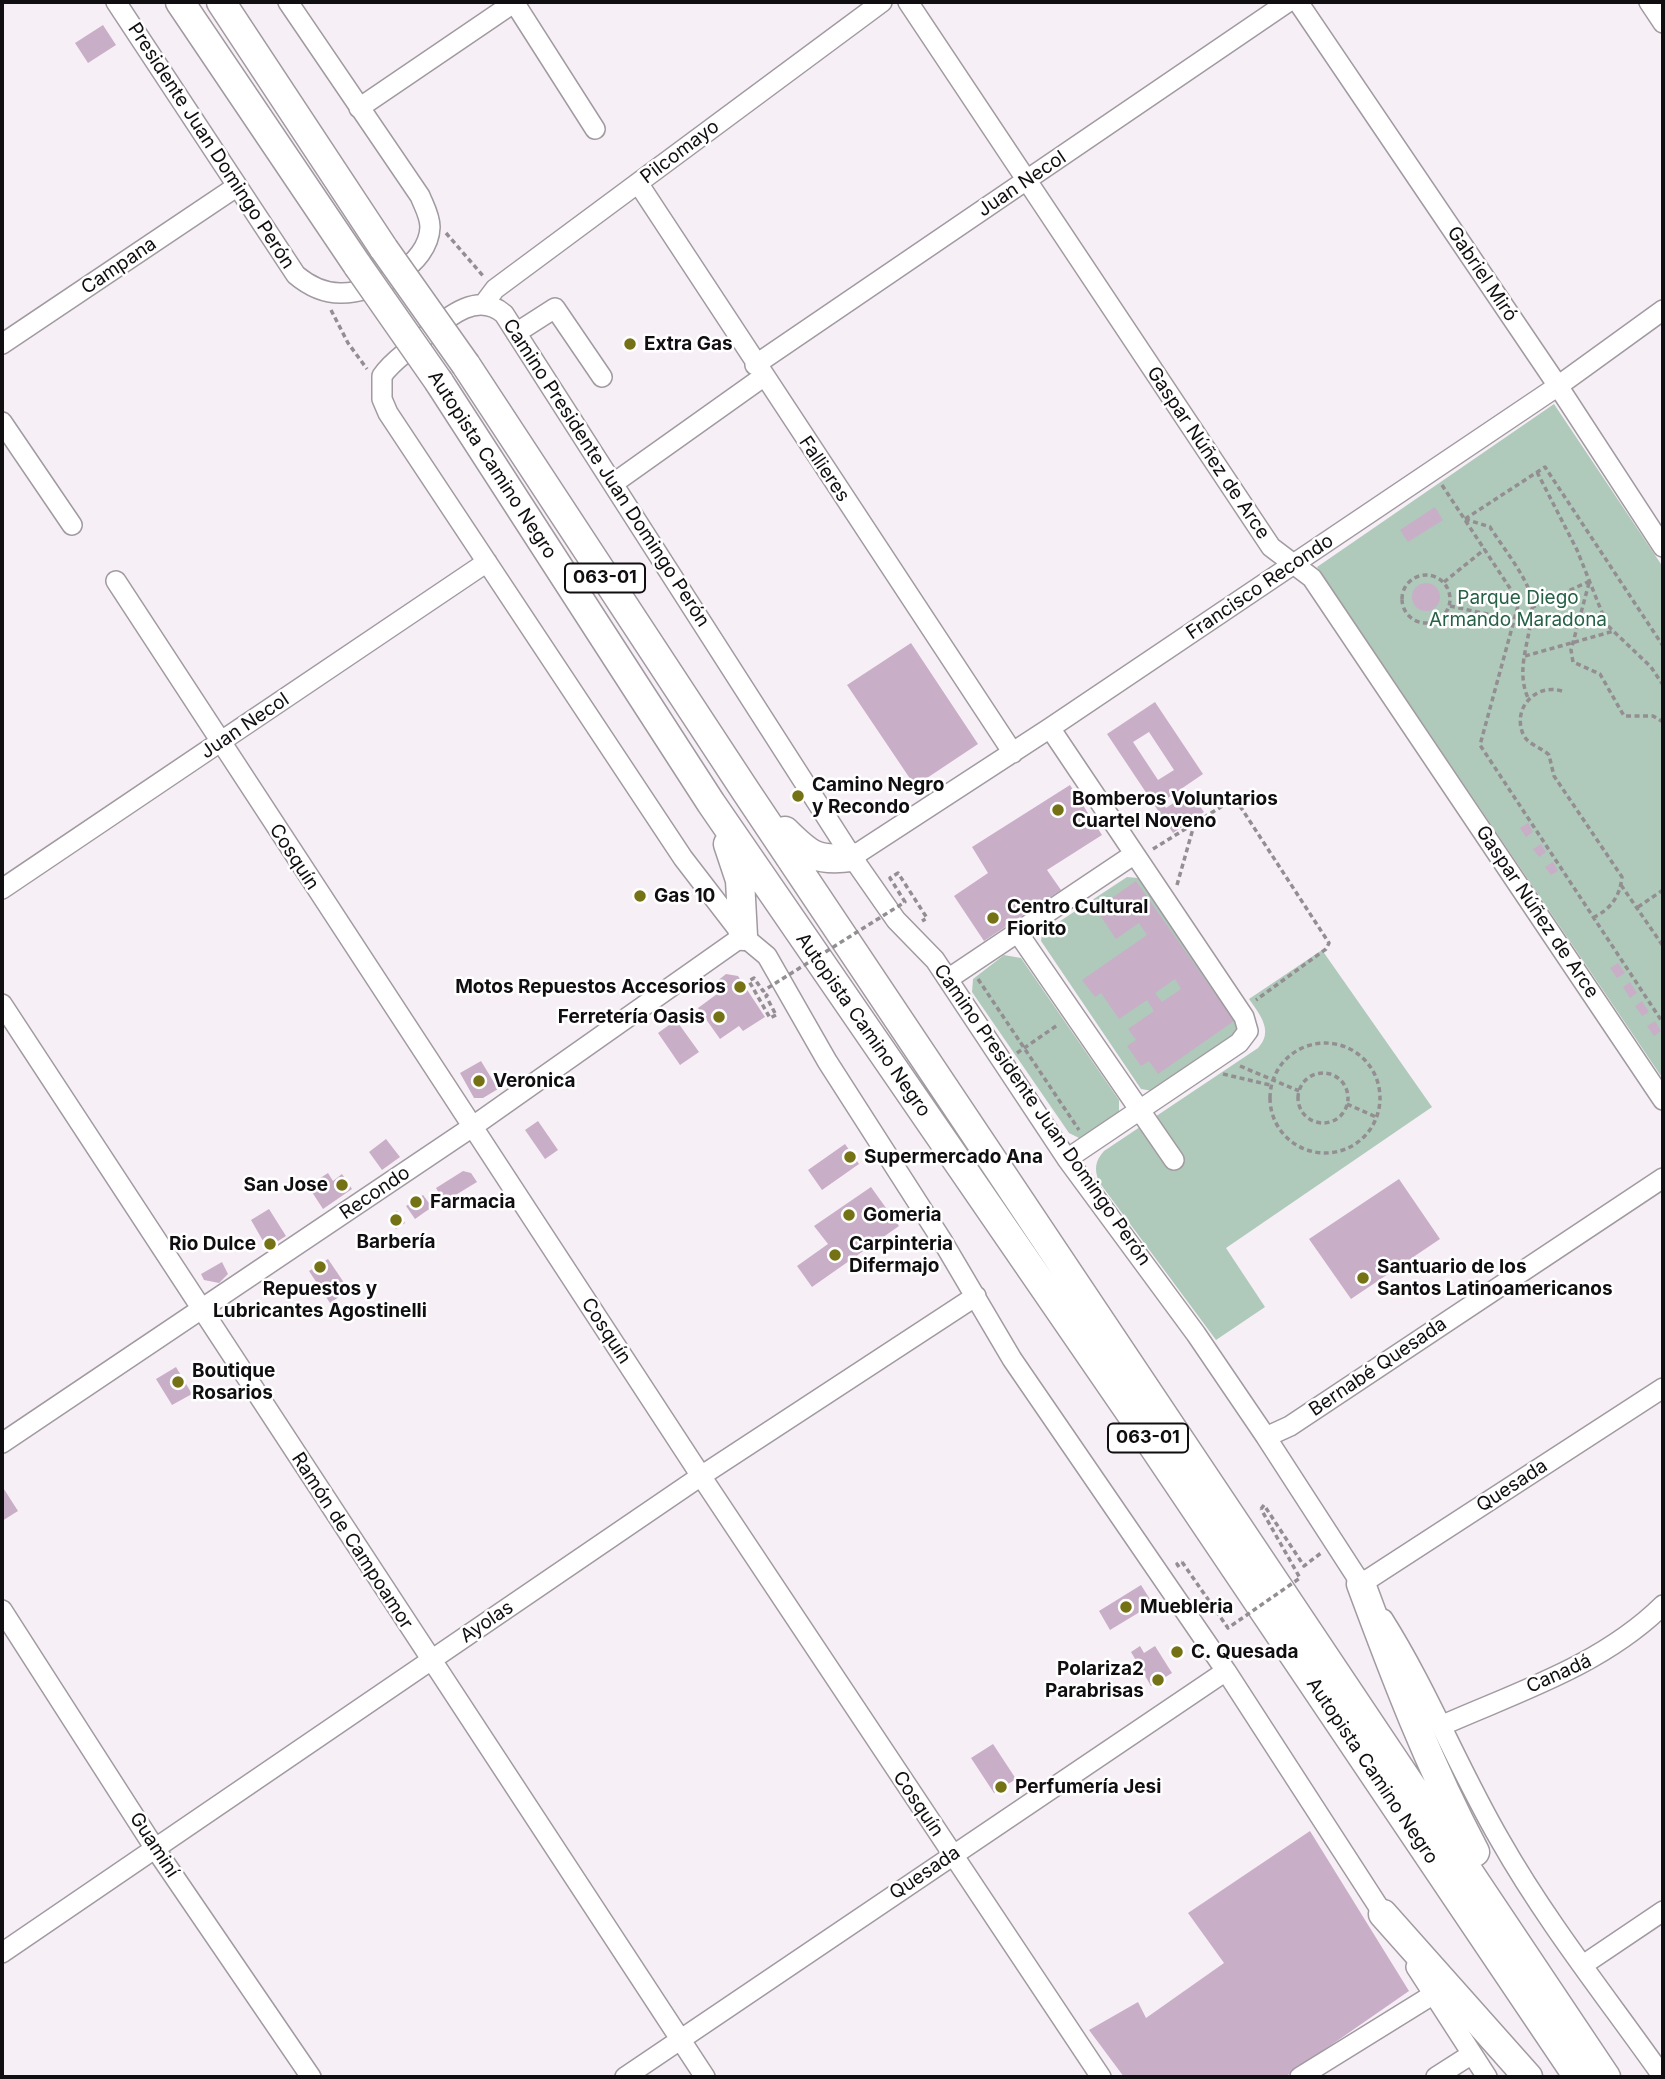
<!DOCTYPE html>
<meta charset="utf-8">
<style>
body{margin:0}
#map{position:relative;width:1665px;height:2079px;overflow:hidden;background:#f7eff6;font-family:Inter,sans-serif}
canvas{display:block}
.frame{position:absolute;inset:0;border:4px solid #100e10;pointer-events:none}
</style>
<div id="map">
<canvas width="1665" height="2079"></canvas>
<div class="frame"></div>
</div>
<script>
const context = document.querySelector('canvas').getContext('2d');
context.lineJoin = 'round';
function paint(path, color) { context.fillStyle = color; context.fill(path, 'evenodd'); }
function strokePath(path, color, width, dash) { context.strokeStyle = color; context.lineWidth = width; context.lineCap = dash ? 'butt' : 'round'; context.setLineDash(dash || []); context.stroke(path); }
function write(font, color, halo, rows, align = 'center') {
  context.font = font + ' Inter,sans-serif'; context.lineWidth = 5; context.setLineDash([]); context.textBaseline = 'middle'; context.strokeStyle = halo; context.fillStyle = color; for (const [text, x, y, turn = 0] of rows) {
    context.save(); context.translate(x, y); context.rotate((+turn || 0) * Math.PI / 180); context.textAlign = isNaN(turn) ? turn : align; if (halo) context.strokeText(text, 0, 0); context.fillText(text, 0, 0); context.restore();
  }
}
paint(new Path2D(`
 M1554 404 1663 567V1079L1317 567Z
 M1127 877 1138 878 1239 1026 1237 1035 1153 1091 1141 1089 1041 941 1042 933Z
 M1322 950 1432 1107 1226 1248 1265 1307 1216 1340 1099 1182C1094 1169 1095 1161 1104 1151L1258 1048C1274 1031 1260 1015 1249 999Z
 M1004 955 1021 958 1119 1100V1113L1081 1139 1069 1133 972 992 973 979Z`), '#afcabb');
paint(new Path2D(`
 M103 25 116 45 88 63 75 43Z
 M1435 507 1443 520 1408 542 1400 530Z
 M1412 597a14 14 0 1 1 28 0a14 14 0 1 1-28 0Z
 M911 643 978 744 915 786 847 685Z
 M1155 702 1203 774 1162 802 1166 808 1190 792 1204 812 1173 833 1107 734ZM1149 732 1174 770 1158 780 1133 742Z
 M1070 785 1102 835 1047 870 1061 890 984 941 954 896 988 873 972 847Z
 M1528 823 1533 832 1526 837 1520 828Z
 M1541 844 1546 852 1539 857 1533 849Z
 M1553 862 1558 871 1551 875 1545 867Z
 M1136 881 1234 1021 1158 1074 1149 1061 1141 1066 1127 1046 1136 1040 1128 1029 1154 1011 1147 1000 1119 1019 1101 993 1095 997 1082 980 1147 935 1139 923 1116 939 1096 909ZM1175 979 1181 989 1162 1002 1155 993Z
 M1618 963 1625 973 1617 978 1610 968Z
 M726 974 738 976 765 1017 743 1031 739 1026 720 1039 698 1008 717 994 711 986Z
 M1630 982 1637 993 1630 998 1623 987Z
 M1642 1001 1649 1012 1642 1016 1635 1006Z
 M676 1020 699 1052 680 1065 658 1033Z
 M1655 1021 1661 1031 1654 1036 1647 1026Z
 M481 1061 498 1089 483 1098H474L460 1073Z
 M538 1121 558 1150 545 1159 525 1130Z
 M386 1139 400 1157 382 1170 369 1152Z
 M845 1144 859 1164 822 1190 808 1170Z
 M463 1171 471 1173 477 1182 444 1202 436 1188Z
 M328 1173 333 1181 342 1174 352 1189 323 1209 308 1186Z
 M1399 1179 1440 1239 1351 1299 1309 1239Z
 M871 1187 899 1226 812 1287 797 1266 828 1244 814 1226Z
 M423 1195 432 1207 415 1219 406 1206Z
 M269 1209 286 1236 267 1248 251 1220Z
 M397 1211 405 1223 396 1229 388 1218Z
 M328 1259 349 1290 330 1303 309 1271Z
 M222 1262 228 1274 219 1283 204 1280 201 1274Z
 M176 1367 192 1394 172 1405 156 1379Z
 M2 1486 18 1511 2 1521Z
 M1141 1585 1153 1604 1110 1630 1099 1611Z
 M1140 1646 1144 1653 1155 1646 1172 1673 1151 1686 1131 1652Z
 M993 1744 1016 1779 994 1793 971 1758Z
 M1310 1831 1409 1991 1285 2077H1124L1089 2030 1138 2002 1146 2018 1224 1963 1188 1913Z`), '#c9aec7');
const minor = new Path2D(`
 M116 2 296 275C308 285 324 293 340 293 374 294 429 265 430 227 430 216 424 206 420 196L288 2
 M514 2 595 129
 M908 2 1271 547 1312 578 1663 1100
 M1298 2 1558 386 1663 547
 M1649 2 1663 23
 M359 108 515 2
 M638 183 1013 753
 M483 305 495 289 882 2
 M516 333 555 308 602 377
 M2 344 236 187
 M755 365 1288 2
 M2 422 72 525
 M614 483 763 377
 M116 581 701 1476 1101 2077
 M1050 728 1244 1017 1248 1031 1239 1043 1067 1159
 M852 857 1050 728 1558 386 1663 310
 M2 889 487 562
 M1018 933 1174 1160
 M948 979 1133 855
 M2 1004 705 2077
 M1266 1437 1290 1426 1663 1178
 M2 1443 472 1127 743 936
 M1361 1584 1663 1388
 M1367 1593 1266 1437 1196 1334 1067 1159 935 960 896 920 852 857 504 314C474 288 441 324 418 342 406 353 391 362 382 376V399L388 413 683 858 743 936 767 956 827 1061 943 1242 1012 1359 1226 1671 1389 1923
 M2 1610 154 1847 311 2077
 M1383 1619C1428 1690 1458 1768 1500 1840 1547 1923 1608 1999 1663 2077
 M1443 1725C1520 1691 1602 1665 1663 1605
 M2 1953 701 1476 976 1296
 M1583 1965 1663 1911
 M1416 1967 1487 2077
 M625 2077 1226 1671
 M1300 2077 1434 1994
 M1436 2077 1472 2054`);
const highway = new Path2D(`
 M180 2 358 266
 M221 2 384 249
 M466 365 745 790 1606 2077
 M439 382 711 803 1149 1440 1578 2077
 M785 831C809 855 817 862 852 857
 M728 844 740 880 743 936
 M1361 1584C1395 1676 1429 1765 1475 1852
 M1383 1914 1528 2077`);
strokePath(minor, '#a19aa0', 22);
strokePath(highway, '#a19aa0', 31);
strokePath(new Path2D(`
 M446 233 484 277
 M331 310 348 343 367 369
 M1537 472 1577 550 1607 625 1651 667 1663 685
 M1442 485 1519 602 1480 745 1663 1023
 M1465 519 1545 467 1663 646
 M1465 519 1490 527C1501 545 1527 577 1531 597 1536 632 1513 664 1528 698
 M1402 599a24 24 0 1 1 48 0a24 24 0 1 1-48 0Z
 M1444 582 1485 549
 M1589 583 1571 650 1573 662 1600 674 1624 716H1653L1663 722
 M1450 606 1514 620
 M1531 608 1590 581
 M1525 656 1614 631
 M1562 691C1536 683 1512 708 1523 734 1528 745 1541 747 1549 755L1554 776 1622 877C1620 896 1611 909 1594 917
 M1153 849 1229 802 1238 803 1329 943 1326 949 1256 1000
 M1177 885 1194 825
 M1621 885 1663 946
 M1638 907 1663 890
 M978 979 1079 1130
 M768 994 766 996 776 1015
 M1270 1098a55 55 0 1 1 110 0a55 55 0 1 1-110 0Z
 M1017 1053 1059 1024
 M1240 1066 1299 1091
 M1298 1098a25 25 0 1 1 50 0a25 25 0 1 1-50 0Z
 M1223 1074 1270 1085
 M1347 1104 1376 1117
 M1261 1509 1264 1505 1304 1566 1321 1553
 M1179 1567 1177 1564 1182 1562`), '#938e92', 3.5, [5, 3.5]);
strokePath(minor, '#fff', 19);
strokePath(highway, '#fff', 28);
const highwayBridge = new Path2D(`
 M384 249 466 365
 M358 266 439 382`);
strokePath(highwayBridge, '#a19aa0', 31, []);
strokePath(new Path2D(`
 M776 1015 770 1018 749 981 754 978 763 991 905 902 890 878 898 873 927 918 922 921
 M1182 1562 1228 1628 1300 1578 1261 1509`), '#938e92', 3.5, [5, 3.5]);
strokePath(highwayBridge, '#fff', 28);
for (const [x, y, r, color] of [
 [630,344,7,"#747215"],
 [798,796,7,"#747215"],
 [1058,810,7,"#747215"],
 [640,896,7,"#747215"],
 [993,918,7,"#747215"],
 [740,987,7,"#747215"],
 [719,1017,7,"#747215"],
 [479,1081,7,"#747215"],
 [850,1157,7,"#747215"],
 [342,1185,7,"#747215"],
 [416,1202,7,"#747215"],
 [849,1215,7,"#747215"],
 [396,1220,7,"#747215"],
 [270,1244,7,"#747215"],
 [835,1255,7,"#747215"],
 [320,1267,7,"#747215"],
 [1363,1278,7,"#747215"],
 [178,1382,7,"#747215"],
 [1126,1607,7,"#747215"],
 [1177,1652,7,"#747215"],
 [1158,1680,7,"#747215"],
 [1001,1787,7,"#747215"]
]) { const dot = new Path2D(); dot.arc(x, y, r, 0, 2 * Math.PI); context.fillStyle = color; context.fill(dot); strokePath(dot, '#fff', 2.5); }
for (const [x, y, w] of [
 [605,578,80],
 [1148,1438,80]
]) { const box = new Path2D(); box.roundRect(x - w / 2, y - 14.5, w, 29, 5); context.fillStyle = '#fff'; context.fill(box); strokePath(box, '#100e10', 2); }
write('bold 18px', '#100e10', null, [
 ["063-01",605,578],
 ["063-01",1148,1438]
]);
write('19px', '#100e10', '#fff', [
 ["Presidente Juan Domingo Perón",211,146,57],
 ["Pilcomayo",680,152,-37],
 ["Juan Necol",1022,184,-34],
 ["Campana",119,266,-34],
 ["Gabriel Miró",1482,274,56],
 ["Gaspar Núñez de Arce",1208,453,56],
 ["Autopista Camino Negro",492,465,57],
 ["Fallieres",824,469,56],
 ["Camino Presidente Juan Domingo Perón",606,473,57],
 ["Francisco Recondo",1260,587,-34],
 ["Juan Necol",245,726,-34],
 ["Cosquín",294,857,57],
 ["Gaspar Núñez de Arce",1537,912,56],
 ["Autopista Camino Negro",863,1025,55],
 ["Camino Presidente Juan Domingo Perón",1042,1115,55],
 ["Recondo",375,1193,-34],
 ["Cosquín",606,1331,57],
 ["Bernabé Quesada",1378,1367,-34],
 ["Quesada",1512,1486,-33],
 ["Ramón de Campoamor",352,1541,57],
 ["Ayolas",487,1622,-34],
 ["Canadá",1559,1674,-24],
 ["Autopista Camino Negro",1372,1771,56],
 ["Cosquín",918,1804,56],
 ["Guaminí",154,1845,57],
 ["Quesada",925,1873,-34]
]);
write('bold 19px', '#100e10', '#fff', [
 ["Extra Gas",644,344],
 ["Camino Negro",812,785],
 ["y Recondo",812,807],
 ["Bomberos Voluntarios",1072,799],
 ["Cuartel Noveno",1072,821],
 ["Gas 10",654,896],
 ["Centro Cultural",1007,907],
 ["Fiorito",1007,929],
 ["Motos Repuestos Accesorios",726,987,"right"],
 ["Ferretería Oasis",705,1017,"right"],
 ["Veronica",493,1081],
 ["Supermercado Ana",864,1157],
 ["San Jose",328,1185,"right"],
 ["Farmacia",430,1202],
 ["Gomeria",863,1215],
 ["Barbería",396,1242,"center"],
 ["Rio Dulce",256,1244,"right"],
 ["Carpinteria",849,1244],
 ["Difermajo",849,1266],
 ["Santuario de los",1377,1267],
 ["Santos Latinoamericanos",1377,1289],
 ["Repuestos y",320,1289,"center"],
 ["Lubricantes Agostinelli",320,1311,"center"],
 ["Boutique",192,1371],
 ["Rosarios",192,1393],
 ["Muebleria",1140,1607],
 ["C. Quesada",1191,1652],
 ["Polariza2",1144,1669,"right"],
 ["Parabrisas",1144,1691,"right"],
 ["Perfumería Jesi",1015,1787]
], 'left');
write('19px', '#266146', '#fff', [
 ["Parque Diego",1518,598],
 ["Armando Maradona",1518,620]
]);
</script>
